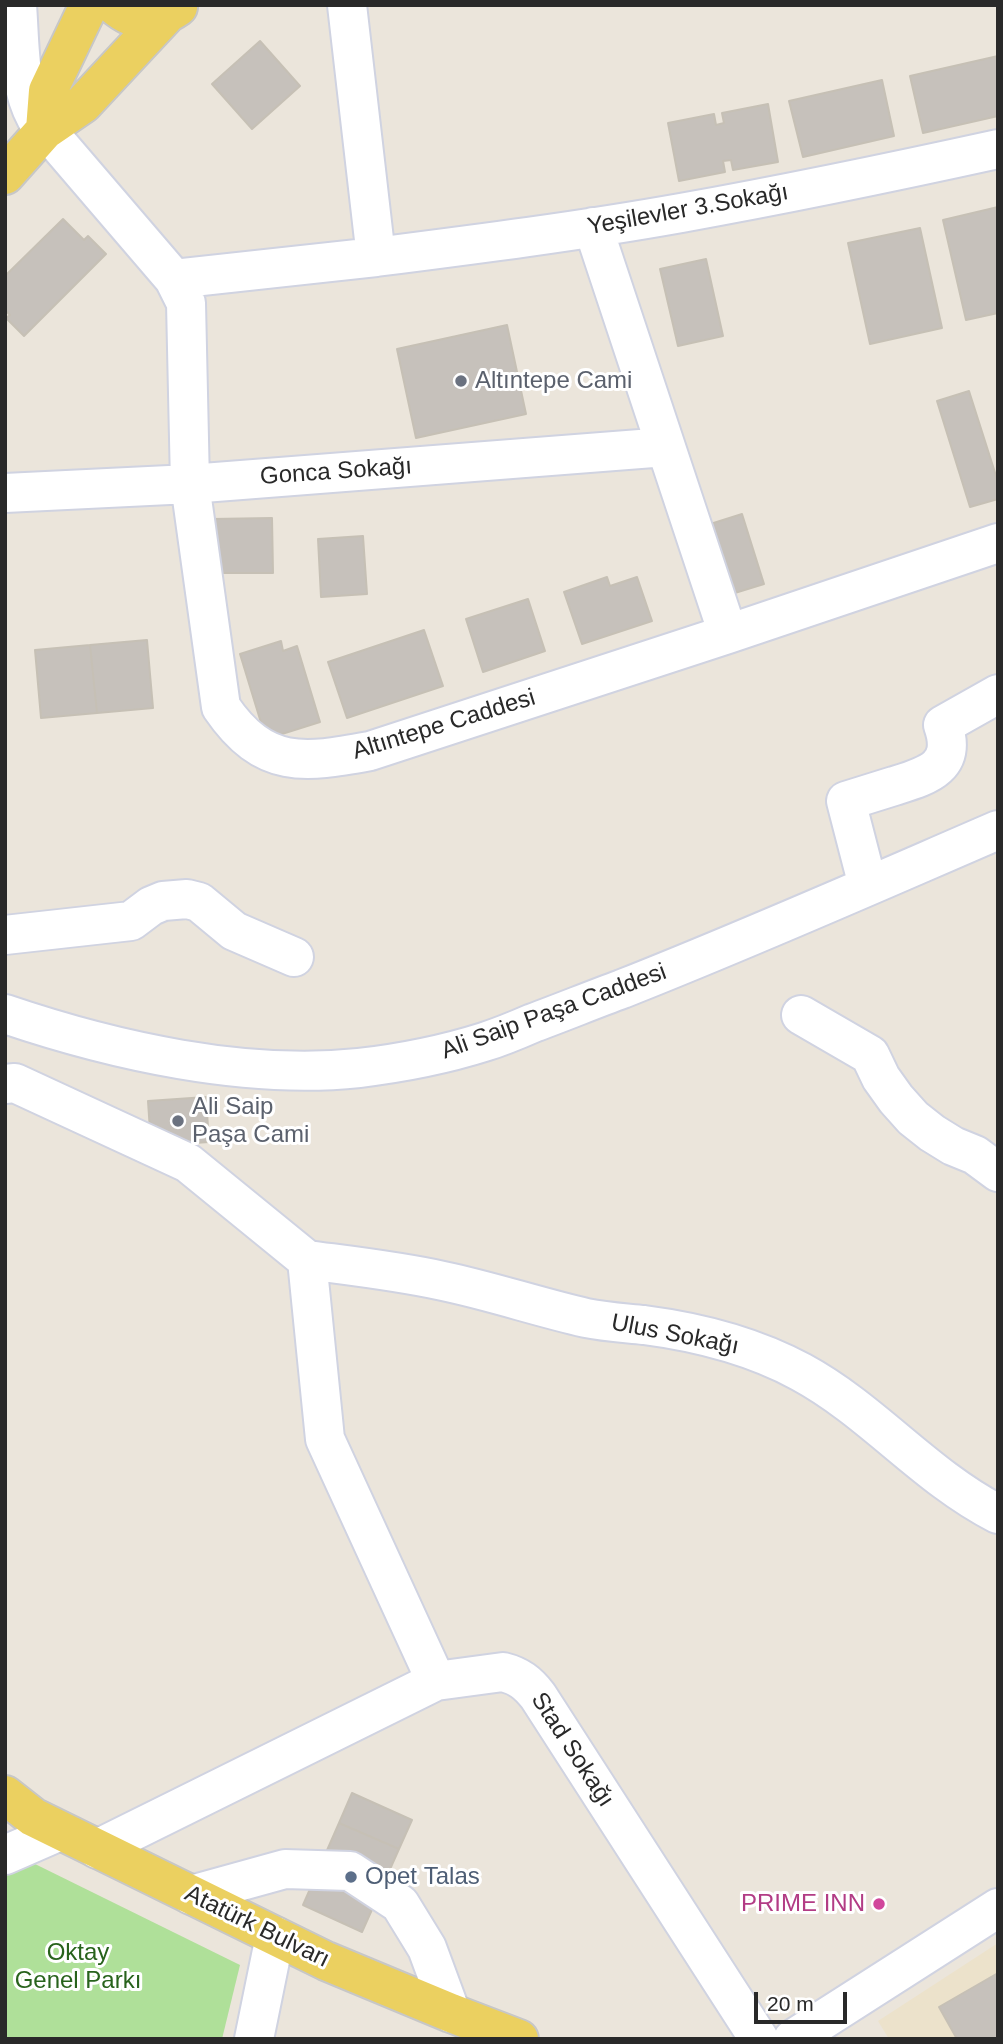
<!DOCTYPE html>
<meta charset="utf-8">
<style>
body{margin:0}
#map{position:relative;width:1003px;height:2044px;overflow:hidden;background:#ebe5db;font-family:Arial,sans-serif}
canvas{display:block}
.frame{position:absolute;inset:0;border:7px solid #292929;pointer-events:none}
.scale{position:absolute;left:754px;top:1992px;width:93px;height:32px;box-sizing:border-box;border:4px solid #292929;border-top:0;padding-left:9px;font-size:21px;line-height:24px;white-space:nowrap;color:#292929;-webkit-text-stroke:5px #fff;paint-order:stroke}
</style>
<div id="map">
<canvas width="1003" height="2044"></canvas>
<div class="frame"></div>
<div class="scale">20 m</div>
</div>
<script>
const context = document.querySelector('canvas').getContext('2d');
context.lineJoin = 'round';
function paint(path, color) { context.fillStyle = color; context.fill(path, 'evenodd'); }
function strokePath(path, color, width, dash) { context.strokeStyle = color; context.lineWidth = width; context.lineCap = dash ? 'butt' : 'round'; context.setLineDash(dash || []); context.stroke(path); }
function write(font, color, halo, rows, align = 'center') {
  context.font = font + ' Arial,sans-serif'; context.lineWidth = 6; context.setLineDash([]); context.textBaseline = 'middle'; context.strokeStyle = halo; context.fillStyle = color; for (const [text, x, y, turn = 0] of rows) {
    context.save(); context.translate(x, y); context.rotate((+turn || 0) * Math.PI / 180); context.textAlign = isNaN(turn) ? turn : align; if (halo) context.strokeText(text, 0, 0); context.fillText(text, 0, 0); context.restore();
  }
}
paint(new Path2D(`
 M998 1943V2039H889L878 2021Z`), '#ece2cb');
paint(new Path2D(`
 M33 1863 240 1965 222 2039H5V1875Z`), '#afe099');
const building = new Path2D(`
 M260 41 300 86 252 129 212 84Z
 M998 56V116L923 133 910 76Z
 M882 80 894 136 803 157 789 101Z
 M768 104 778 162 733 170 731 160 723 161 725 172 679 181 668 123 714 114 716 125 724 123 722 113Z
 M998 207V313L966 320 943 220Z
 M63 219 84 240 88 236 106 254 24 336 6 318 10 315 5 310V276Z
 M920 228 942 328 870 344 848 243Z
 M706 259 723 336 678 346 660 269Z
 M507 325 526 414 416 438 397 349Z
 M969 391 998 482V499L970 507 937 401Z
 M742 514 764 584 725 596 704 526Z
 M272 518 273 573H213L212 519Z
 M363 536 367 594 321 597 318 539Z
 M607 577 610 586 637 577 652 621 582 644 564 592Z
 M528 599 545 651 483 672 466 619Z
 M424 630 443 686 347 718 328 662Z
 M147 640 153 708 97 713 90 645Z
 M281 641 283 651 297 646 320 722 266 739 240 654Z
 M90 645 97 713 41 718 35 650Z
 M206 1097 209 1142 151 1146 148 1101Z
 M352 1793 412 1820 399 1849 339 1823Z
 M339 1823 399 1849 362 1932 303 1905Z
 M998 1973V2039H957L939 2007Z`);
paint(building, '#c6c1bb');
strokePath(building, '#c6c0b5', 2);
const minor = new Path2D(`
 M17 5C20 43 18 85 36 118L174 279 186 303 190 484 221 707C264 770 304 763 370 751L728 634 998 543
 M593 227 728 634
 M376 257C478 244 580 231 681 213 787 194 893 172 998 149
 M174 279 376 257 347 5
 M5 493 190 484 666 447
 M868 886 846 801C862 796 878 791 894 786 926 776 958 768 943 725L998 694
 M5 935 131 921 151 906 163 901 187 899 199 902 234 931 294 957
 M5 1014C114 1051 245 1080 359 1068 401 1063 443 1055 484 1042 500 1037 517 1030 533 1023 563 1012 592 1000 622 989 749 939 873 884 998 830
 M801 1015 870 1055 881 1078 896 1099 913 1118 932 1133 953 1146 975 1155 998 1172
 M5 1084 15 1083 188 1163 307 1260 325 1439 436 1681
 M307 1260C352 1266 398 1271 443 1281 491 1291 538 1307 586 1318 605 1322 625 1323 644 1325 698 1332 753 1346 801 1372 873 1411 924 1476 998 1514
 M97 1849 436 1681 503 1672C519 1676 528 1683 538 1696L759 2039
 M5 1855 60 1831
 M191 1895 285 1869 350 1871 400 1904 427 1948 451 2013
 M254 2039 275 1936
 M793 2039 998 1908`);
const major = new Path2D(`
 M114 5C136 24 155 23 178 7
 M45 130 48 91 89 5
 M5 175 45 130 83 104 166 15
 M5 1795 33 1817 326 1961 451 2013 519 2039`);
strokePath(minor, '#d0d3e1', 42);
strokePath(major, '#c7c7c7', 42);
strokePath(minor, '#fff', 38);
strokePath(major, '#ebd060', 38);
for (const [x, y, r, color] of [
 [461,381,7,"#6b7280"],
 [178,1121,7,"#6b7280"],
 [351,1877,7,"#5c6f8a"],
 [879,1904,7,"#d1479c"]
]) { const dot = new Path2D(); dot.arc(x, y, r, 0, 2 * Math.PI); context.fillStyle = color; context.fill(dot); strokePath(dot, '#fff', 2.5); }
write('24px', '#292929', '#fff', [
 ["Yeşilevler 3.Sokağı",688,210,-10],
 ["Gonca Sokağı",336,472,-4],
 ["Altıntepe Caddesi",444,725,-17],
 ["Ali Saip Paşa Caddesi",554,1012,-20],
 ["Ulus Sokağı",675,1335,11],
 ["Stad Sokağı",572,1750,57],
 ["Atatürk Bulvarı",257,1927,26]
]);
write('24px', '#5b616d', '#fff', [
 ["Altıntepe Cami",475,381],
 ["Ali Saip",192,1107],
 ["Paşa Cami",192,1135]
], 'left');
write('24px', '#4e5e75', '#fff', [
 ["Opet Talas",365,1877]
], 'left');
write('24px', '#b23c85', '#fff', [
 ["PRIME INN",865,1904]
], 'right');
write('24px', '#28631c', '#fff', [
 ["Oktay",78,1953],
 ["Genel Parkı",78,1981]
]);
</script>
